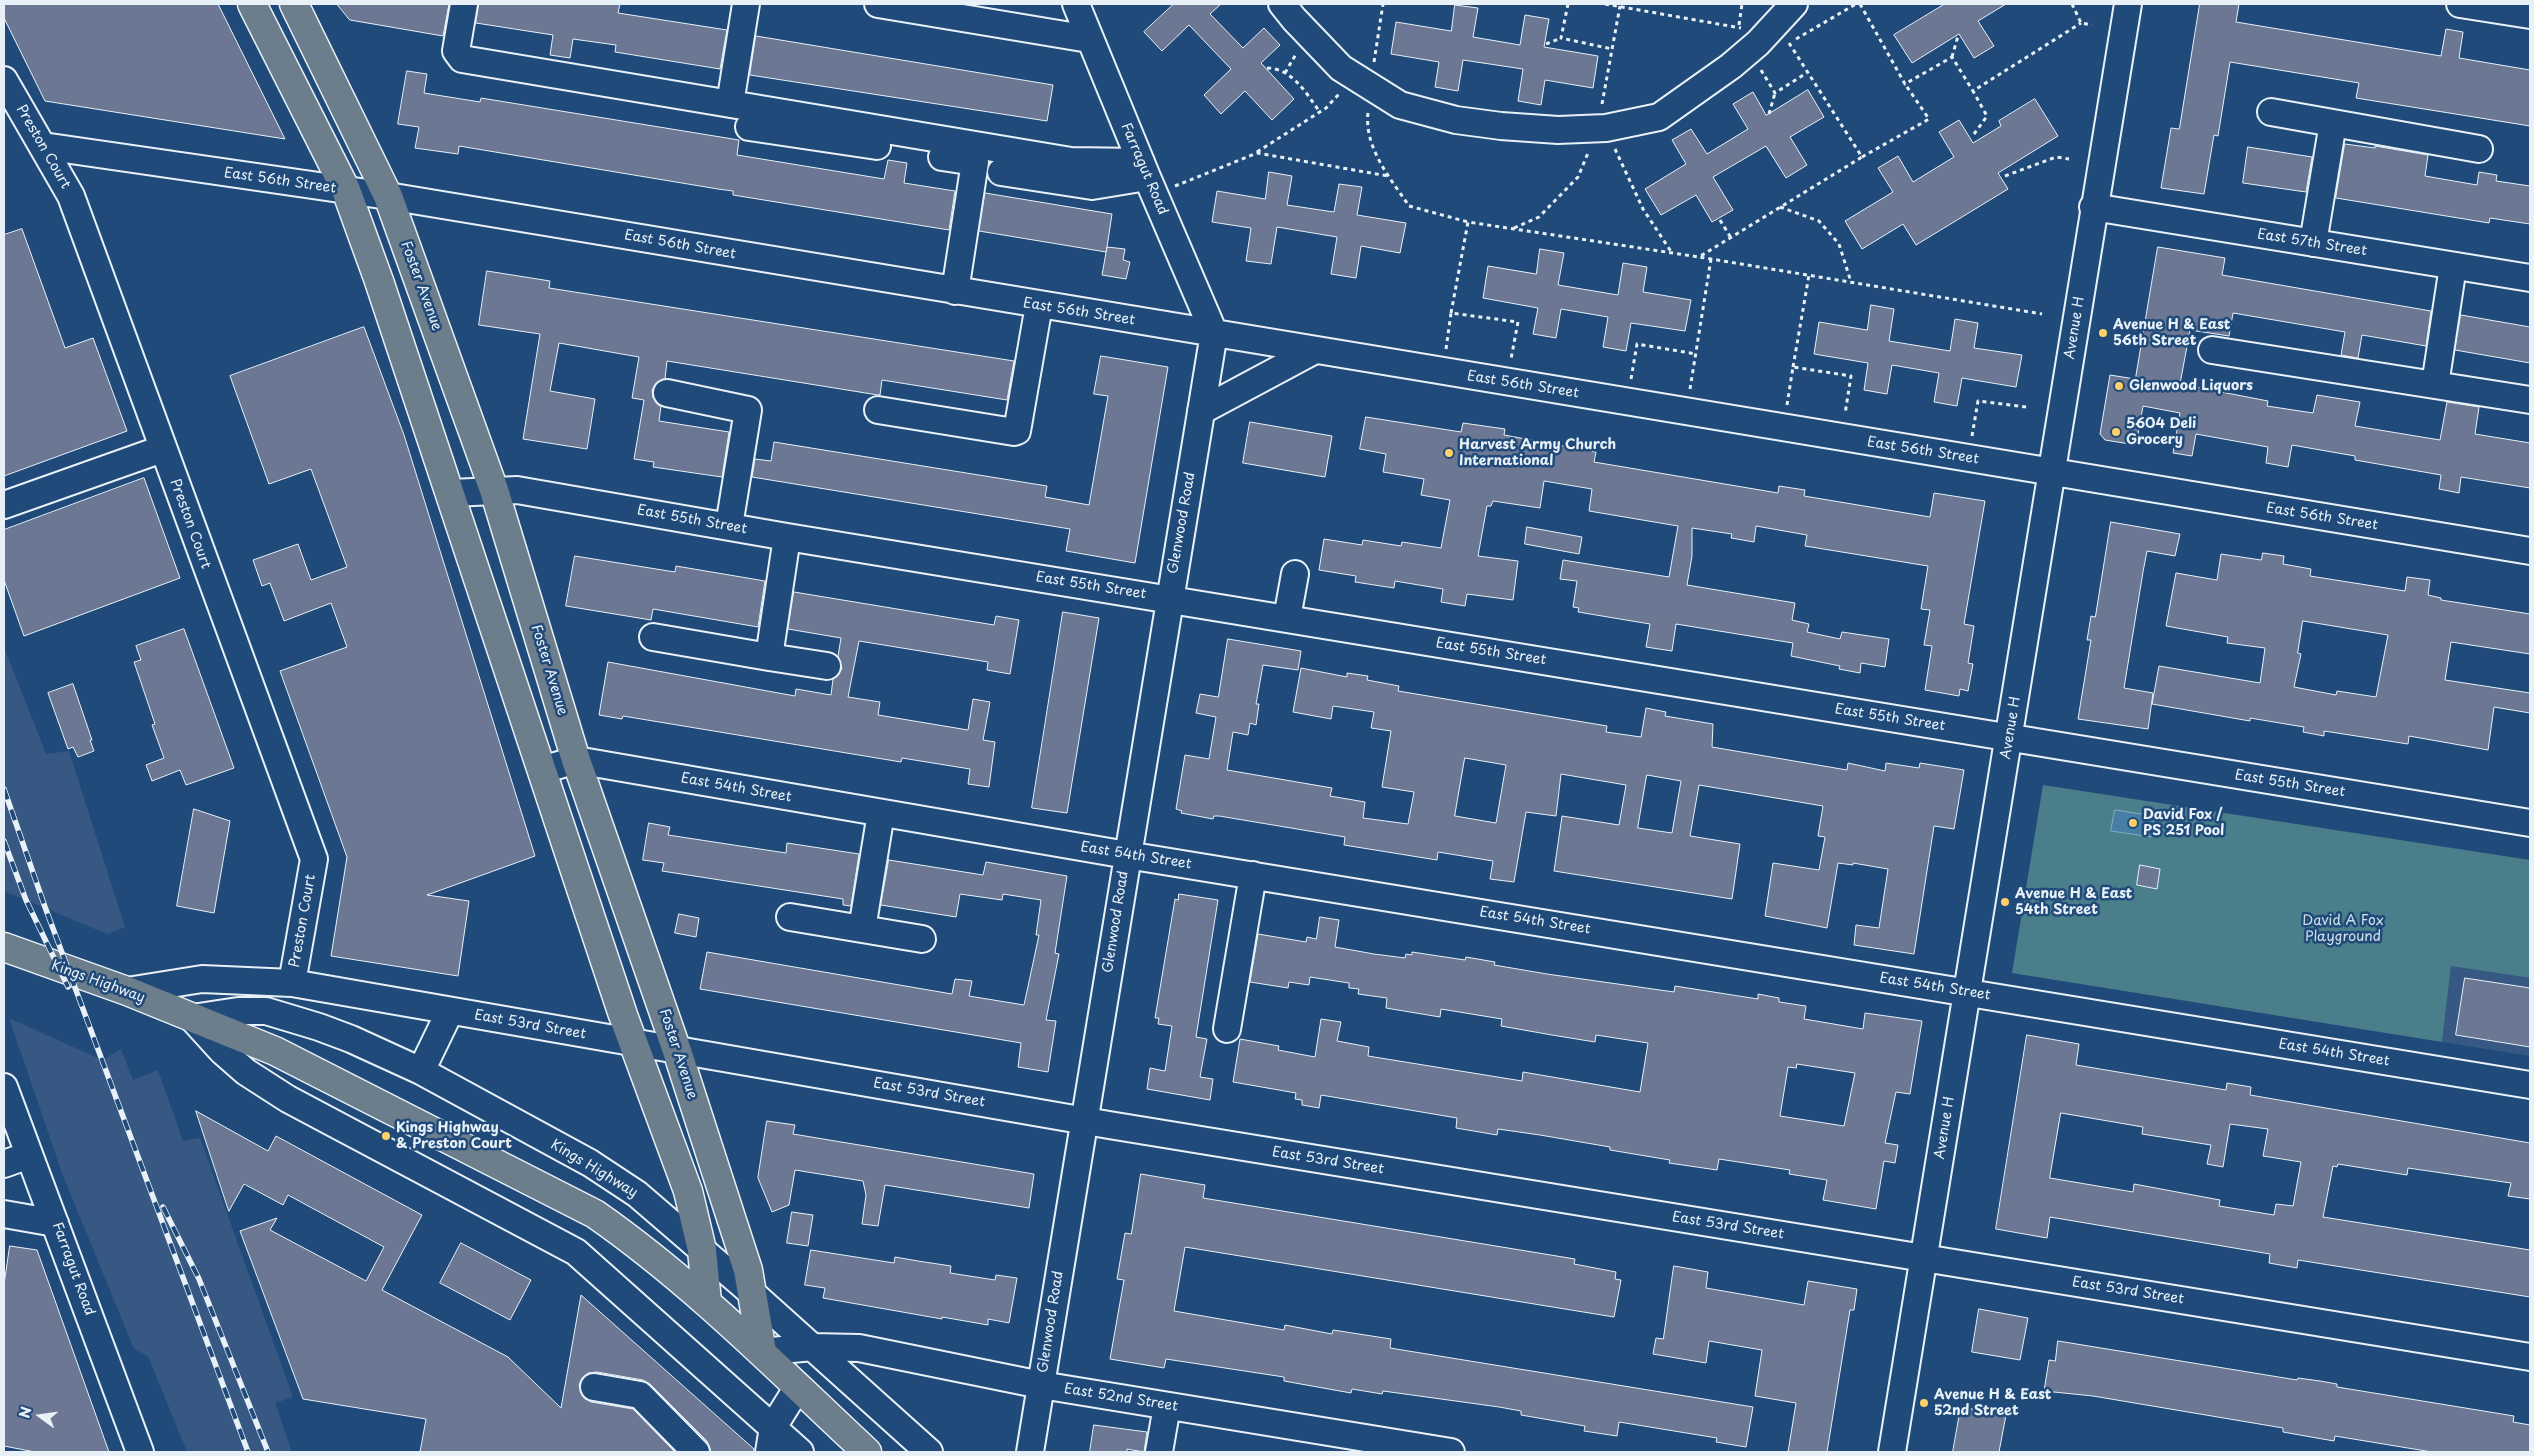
<!DOCTYPE html>
<style>
body{margin:0}
#map{position:relative;width:2534px;height:1456px;overflow:hidden;background:#1f4a7a;font-family:"Playpen Sans",sans-serif}
canvas{display:block}
.frame{position:absolute;inset:0;border:5px solid #e8f1f8;pointer-events:none}
.north{position:absolute;left:15px;top:1391px;width:50px;height:50px;-webkit-text-stroke:4px #1f4a7a;paint-order:stroke;rotate:284deg;font-size:14px;font-weight:700;line-height:20px;text-align:center;color:#e8f1f8}
.north::after{content:'';display:block;margin:auto;width:18px;height:22px;background:#e8f1f8;clip-path:polygon(50% 0,100% 100%,50% 72%,0 100%)}
</style>
<div id="map">
<canvas width="2534" height="1456"></canvas>
<div class="frame"></div>
<div class="north">N</div>
</div>
<script>
const context = document.querySelector('canvas').getContext('2d');
context.lineJoin = 'round';
function paint(path, color) { context.fillStyle = color; context.fill(path, 'evenodd'); }
function strokePath(path, color, width, dash) { context.strokeStyle = color; context.lineWidth = width; context.lineCap = dash ? 'butt' : 'round'; context.setLineDash(dash || []); context.stroke(path); }
function write(font, color, halo, rows, align = 'center') {
  context.font = font + ' "Playpen Sans",sans-serif'; context.lineWidth = 5; context.setLineDash([]); context.textBaseline = 'middle'; context.strokeStyle = halo; context.fillStyle = color; for (const [text, x, y, turn = 0] of rows) {
    context.save(); context.translate(x, y); context.rotate((+turn || 0) * Math.PI / 180); context.textAlign = isNaN(turn) ? turn : align; if (halo) context.strokeText(text, 0, 0); context.fillText(text, 0, 0); context.restore();
  }
}
paint(new Path2D(`
 M4 647 46 754 69 751 125 927 107 934 4 891Z
 M2451 965 2530 978V1056L2442 1042Z
 M9 1018 102 1060 121 1049 133 1080 158 1070 183 1141 200 1138 293 1397 275 1403 292 1452H187L148 1356 134 1349 63 1176Z`), '#365882');
paint(new Path2D(`
 M2043 785 2530 860V978L2451 966 2442 1042 2012 973Z`), '#4b7e8b');
const water = new Path2D(`
 M2115 810 2155 816 2151 837 2111 831Z`);
paint(water, '#477ea3');
strokePath(water, '#87acc5', 1);
const building = new Path2D(`
 M4 4H218L285 139 45 101 4 18Z
 M337 4H449L443 36 350 20Z
 M479 4H620L618 13 727 30 720 69 615 52 616 45 573 39 570 58 550 55 553 35 476 23Z
 M1174 4H1221L1210 14 1243 48 1264 28 1280 45 1261 63 1294 99 1272 120 1245 91 1221 114 1204 95 1231 69 1189 25 1162 51 1144 32Z
 M1945 4H2006L1978 21 1994 46 1974 58 1959 34 1912 63 1894 35Z
 M2200 4H2239L2236 22 2441 56 2446 29 2463 32 2459 58 2530 70V126L2356 98 2359 83 2230 62 2218 136 2214 135 2204 194 2161 188 2171 128 2179 129Z
 M1455 5 1478 8 1473 37 1520 45 1525 15 1549 19 1544 47 1598 56 1593 88 1545 80 1541 105 1518 101 1523 69 1463 60 1458 91 1435 87 1439 62 1391 54 1396 22 1451 31Z
 M756 36 1053 85 1047 121 750 75Z
 M407 71 427 74 424 93 480 102 481 98 739 140 737 155 884 179 888 160 907 163 904 183 955 191 949 230 733 195V191L718 189 459 146 458 154 415 148 419 127 398 124Z
 M1808 90 1824 117 1790 137 1807 165 1786 178 1766 146 1713 177 1733 210 1712 222 1696 195 1661 215 1645 189 1686 164 1672 140 1691 129 1707 154 1748 129 1733 104 1753 92 1766 115Z
 M2035 99 2058 136 1998 173 2008 189 1916 245 1903 224 1862 249 1845 221 1893 192 1878 168 1898 156 1913 182 1954 157 1939 132 1959 120 1973 143 2001 126 1999 121Z
 M2345 144 2375 148V146L2428 155 2425 176 2477 185 2479 172 2497 175 2496 181 2530 186V224L2490 218 2489 223 2336 198Z
 M2248 147 2312 157 2306 192 2243 183Z
 M1269 172 1292 176 1287 205 1334 212 1339 184 1362 187 1357 215 1406 223 1400 253 1361 246 1356 278 1331 274 1337 237 1277 227 1271 264 1246 261 1251 228 1212 222 1217 191 1265 199Z
 M985 193 1112 214 1107 247 1125 249 1123 260 1130 262 1126 279 1102 275 1107 247 1106 252 979 231Z
 M22 229 65 348 93 338 127 431 4 476V235Z
 M2158 247 2225 258 2222 275 2431 311 2426 346 2362 335 2358 358 2341 355 2345 332 2233 313 2229 336 2190 330 2180 384 2268 401 2267 406 2313 413 2317 395 2360 402 2355 426 2440 440 2447 402 2479 407 2475 434 2530 443V488L2461 477 2459 493 2439 489 2441 475 2355 460V456L2292 445 2288 467 2266 463 2268 447 2196 434 2192 456 2173 453 2180 413 2143 406 2136 445 2105 440 2100 434 2110 375 2135 379Z
 M1540 249 1564 253 1558 285 1618 295 1623 263 1647 267 1643 292 1691 300 1685 331 1631 323 1626 351 1603 347 1608 317 1561 309 1556 338 1533 334 1538 308 1483 298 1488 266 1536 274Z
 M487 271 550 281 549 288 1014 361 1007 400 882 380 880 395H878L667 361 665 379 656 383 652 390 653 398 661 406 659 421 729 432 722 477 708 475 653 467 654 462 634 459 644 400 632 398 639 357 559 343 550 391 595 399 587 449 523 439 540 334 479 325Z
 M1871 305 1894 309 1889 341 1950 351 1955 319 1978 323 1974 348 2022 355 2016 387 1962 378 1957 406 1934 402 1939 373 1892 365 1887 394 1864 390 1868 363 1814 354 1819 322 1867 330Z
 M2461 315 2530 327V363L2455 350Z
 M364 327 404 435 535 856 427 895 469 901 458 976 331 956 347 857 280 671 347 647 331 603 284 621 270 583 262 586 253 560 298 544 311 580 347 567 311 469 269 484 230 376Z
 M1101 356 1168 367 1135 563 1066 551 1070 529 752 477 755 459 771 461 774 442 1047 486 1045 497 1089 505 1108 396 1094 394Z
 M1366 417 1461 432 1463 423 1505 429 1504 435 1596 452 1594 462 1778 493 1779 486 1805 490 1804 496 1930 517 1934 493 1985 501 1964 624 1974 626 1968 663 1973 664 1968 691 1960 689 1959 696 1925 690 1932 646 1924 645 1930 610 1921 609 1928 566 1805 546 1807 535 1756 526 1754 542 1731 538 1732 534 1692 528V556L1687 585 1795 603 1792 620 1809 624 1807 632 1840 639 1842 632 1889 639 1885 667 1861 663 1860 673 1839 669 1840 666 1791 656 1793 643 1676 624 1672 651 1646 647 1650 624 1578 612 1579 608 1573 607 1577 581 1560 579 1563 560 1669 577 1678 526 1589 511 1592 489 1544 481 1540 508 1493 501 1491 506H1487L1478 556 1518 561 1513 600 1467 594 1465 606 1441 602 1443 589 1395 581 1394 588 1355 582 1356 576 1319 570 1324 539 1362 545 1363 540 1401 546 1402 542 1441 548 1450 500 1421 495 1424 479 1383 472 1386 454 1360 449Z
 M1250 422 1332 436 1325 477 1243 463Z
 M144 478 180 578 24 636 4 580V530Z
 M2111 522 2180 534 2175 556 2147 551 2143 572 2124 688 2153 693 2148 729 2078 719 2091 640H2087L2091 616 2095 617Z
 M1527 527 1582 537 1579 554 1525 544Z
 M2263 553 2284 556 2283 564 2311 569 2310 576 2405 591 2407 577 2430 580 2428 595 2441 598V600L2530 614V654L2451 642 2445 680 2530 693V713L2494 707 2488 750 2409 736 2408 744 2324 731V736L2303 732 2304 727 2250 718V721L2152 704 2159 666 2260 683 2265 648 2227 643 2228 637 2166 626 2176 573 2217 580 2221 554 2261 560ZM2303 621 2388 635 2376 697 2337 691 2336 695 2294 687 2301 654 2298 653Z
 M575 556 675 572 676 566 765 581 758 627 653 609 651 620 566 606Z
 M794 592 994 625 996 616 1019 620 1010 674 987 670 988 662 859 641 848 697 880 702 878 715 968 730 973 699 990 702 983 740 995 742 989 787 968 784 970 769 902 758 901 762 623 716 622 719 599 715 608 662 795 696 796 689 831 695 833 679 842 669 838 656 841 638 788 629Z
 M1063 612 1099 618 1067 813 1032 808Z
 M184 629 234 768 186 785 180 770 152 781 146 765 164 758 152 725 155 724 134 662 141 660 136 646Z
 M1228 639 1301 651 1298 670 1263 665 1256 704H1259L1256 725 1250 723 1248 735 1233 732 1227 770 1332 788 1330 796 1365 802 1363 818 1408 824 1414 792 1382 787 1391 731 1371 728 1374 712 1333 706 1331 719 1293 712 1301 668 1347 677V673L1368 676 1367 680 1399 686 1398 691 1607 726 1606 732 1641 737 1646 708 1666 712 1665 716 1713 724 1712 747 1847 770 1848 763 1885 771 1886 763 1919 768 1920 763 1964 770 1954 829 1934 826 1914 954 1854 945 1856 925 1879 928 1888 869 1853 863V865L1838 863 1827 928 1765 916 1773 863 1819 870 1825 837 1818 836 1823 806 1699 785 1690 836 1740 844 1732 899 1554 871 1562 816 1619 825 1626 785 1561 774 1556 816 1526 812 1514 882 1490 879 1493 861 1438 852 1437 860 1344 845 1345 837 1219 816H1214L1213 819 1181 813 1182 811 1176 809 1185 755 1209 759 1216 717 1196 713 1200 694 1218 697ZM1465 758 1506 765 1496 823 1455 816ZM1647 775 1681 781 1672 833 1638 828Z
 M73 684 92 740H90L94 751 78 757 73 747 68 749 48 693Z
 M194 809 230 821 214 913 177 906Z
 M649 823 670 827 668 835 786 853 787 843 859 854 851 906 843 905V899L662 871 664 863 643 860Z
 M889 860 983 875 986 862 1067 876 1055 953 1059 954 1046 1020 1056 1021 1048 1072 1018 1067 1021 1043 700 989 707 952 952 994 955 979 972 981 969 996 1024 1005 1039 935H1036L1041 900 1003 894 1002 900 960 894 956 917 881 905Z
 M2140 865 2160 869 2157 889 2137 885Z
 M1179 894 1218 900 1196 1037 1207 1039 1200 1077 1213 1079 1210 1100 1147 1089 1150 1068 1165 1071 1172 1026 1158 1024 1159 1018H1155L1175 899 1178 900Z
 M679 914 699 918 696 937 675 933Z
 M1320 917 1339 920 1335 947 1374 954 1405 958 1406 954 1412 955V952L1465 960 1466 957 1495 962 1494 965 1547 974 1674 992 1675 986 1758 999V994L1779 998V1002L1806 1006 1804 1019 1863 1029 1865 1013 1922 1021 1910 1094 1896 1092 1885 1143 1898 1145 1895 1163 1884 1161 1876 1209 1823 1200 1827 1180 1789 1174 1790 1170 1719 1159 1717 1170 1669 1163 1670 1160 1610 1150V1147L1540 1135 1498 1129 1497 1135 1456 1128 1457 1118 1321 1095 1319 1108 1302 1105V1100L1295 1099 1296 1093 1233 1082 1240 1039 1279 1046 1278 1050 1315 1057 1321 1019 1341 1022 1337 1041 1369 1047 1368 1056 1522 1081 1523 1072 1640 1092 1648 1043 1596 1035 1595 1042 1552 1035 1501 1026 1502 1019 1441 1009 1440 1017 1386 1008 1387 998 1358 994 1359 989 1349 988V983L1310 977 1309 985 1289 982 1288 988 1250 982 1258 934 1306 942 1307 937 1316 939ZM1797 1064 1855 1073 1844 1126 1780 1116 1788 1067 1796 1068Z
 M2465 978 2530 988V1047L2456 1035Z
 M2027 1035 2079 1044 2076 1065 2226 1090 2227 1083 2251 1087 2250 1095 2530 1143V1199L2508 1196 2511 1183 2408 1168 2407 1175 2338 1164 2337 1167 2333 1166 2323 1217 2530 1250V1297L2298 1260 2297 1268 2269 1263 2270 1254 2050 1217 2047 1238 1996 1229ZM2061 1113 2143 1127 2142 1134 2211 1145 2207 1164 2223 1167 2230 1124 2268 1129 2263 1156 2301 1162 2293 1206 2276 1204 2274 1215 2219 1206 2220 1200 2134 1184 2133 1192 2050 1178Z
 M196 1111 268 1151 276 1136 422 1215 382 1290 508 1357 561 1408 581 1295 754 1449V1452H711L707 1441 650 1384 643 1380 597 1372 588 1373 582 1378 579 1385 584 1398 591 1402 633 1409 675 1452H420L426 1419 303 1399 240 1231 277 1218 270 1230 366 1281 384 1247 288 1195 283 1205 244 1184 229 1211Z
 M767 1121 795 1125 793 1134 1034 1174 1029 1208 885 1185 878 1226 862 1224 866 1195 863 1181 795 1170 789 1205 772 1212 758 1178Z
 M1141 1174 1205 1185 1203 1198 1575 1259 1574 1264 1616 1272 1615 1279 1621 1280 1614 1317 1185 1247 1174 1311 1284 1330 1285 1325 1332 1334 1333 1330 1391 1339 1390 1348 1753 1407 1746 1447 1716 1442 1717 1438 1619 1422 1617 1436 1584 1431 1585 1426 1521 1415V1411L1499 1407 1383 1391 1382 1394 1352 1389 1351 1393 1284 1381V1377L1166 1359 1164 1368 1110 1359 1124 1280 1117 1279 1125 1233 1131 1234Z
 M792 1212 813 1215 808 1246 787 1243Z
 M461 1243 531 1280 510 1320 440 1283Z
 M10 1246 37 1250 109 1452H35L4 1446V1285Z
 M811 1250 894 1263 895 1257 918 1261 951 1266 950 1273 995 1280 996 1275 1017 1278 1009 1323 988 1319V1325L942 1317V1319L823 1298 825 1288 805 1285Z
 M1674 1266 1708 1272 1706 1288 1804 1305 1808 1281 1857 1289 1854 1310H1850L1827 1452H1788L1796 1403 1755 1396 1762 1350 1709 1341 1706 1363 1653 1354 1656 1338 1663 1339Z
 M1979 1309 2028 1318 2020 1360 1972 1352Z
 M2058 1341 2297 1380 2298 1378 2320 1381 2337 1384V1387L2514 1416 2513 1422 2530 1425V1452H2432L2335 1436 2334 1441 2283 1432V1428L2093 1396 2044 1391 2049 1360 2055 1361Z
 M1961 1407 2006 1415 1999 1452H1953Z
 M1094 1425 1147 1432 1144 1452 1127 1449V1452H1090Z`);
paint(building, '#6c7793');
strokePath(building, '#e8f1f8', 1);
const minor = new Path2D(`
 M464 4 456 51 462 59 1071 161 1141 162
 M878 4 1089 39
 M1076 4 1147 177 1214 333
 M1282 4 1294 19 1341 68 1400 105 1456 120 1501 126 1558 130 1606 128 1659 117 1731 66 1758 43 1794 4
 M2460 4 2530 15
 M4 80 71 196 314 859 292 983
 M730 104 746 4
 M2271 112 2479 149
 M749 127 877 146
 M43 146 388 196 2530 551
 M942 157 975 162 955 291
 M1001 172 1092 186 1147 177
 M2093 207 2530 278
 M2313 243 2333 123
 M2212 350 2530 400
 M2435 385 2453 266
 M667 393 748 410 729 526
 M878 410 1014 432 1017 431 1039 305
 M1201 411 1315 350
 M451 493 517 490 787 537 2530 823
 M4 505 162 449
 M787 537 769 657 827 666
 M1287 618 1295 574
 M653 637 769 657
 M542 770 576 760 1127 855 2530 1085
 M790 917 862 929 881 813
 M862 929 922 939
 M127 991 202 979 292 983 1109 1125 2530 1357
 M192 1018 238 1011H266L319 1027 351 1039 421 1071 590 1163 637 1194 752 1293 929 1452
 M192 1018 222 1051 246 1072 288 1099 576 1252 800 1452
 M1227 1029 1253 875
 M421 1071 450 1011
 M4 1087 140 1452
 M4 1164 29 1155
 M4 1214 55 1223
 M762 1352 812 1347 859 1348 1041 1385 1451 1452
 M594 1387 640 1395 696 1452
 M769 1452 773 1427 798 1387
 M1030 1452 1214 333
 M1159 1452 1167 1406
 M1892 1452 2128 4`);
const major = new Path2D(`
 M252 4 346 190 379 281 623 1015 688 1191 702 1250 707 1302
 M294 4 388 196 494 490 576 760 677 1051 748 1270 762 1352
 M4 947 127 991 275 1051 595 1214C694 1283 779 1370 867 1452`);
strokePath(minor, '#e8f1f8', 30);
strokePath(major, '#e8f1f8', 31);
strokePath(new Path2D(`
 M1568 4 1561 38 1612 49
 M1605 4 1741 28
 M1860 4 1905 84 1952 57 1973 91
 M2072 4 2081 23 2092 25
 M1739 25 1742 4
 M1796 39 1856 4
 M1789 43 1862 157 1699 257 2042 314
 M1546 44 1561 38
 M1952 57 1958 36
 M1374 62 1383 4
 M1267 68C1293 69 1305 92 1320 112
 M1761 70 1775 93 1808 72
 M1285 73 1296 54
 M1602 104 1620 6
 M1368 113C1364 148 1391 179 1409 206L1468 222
 M1769 114 1775 93
 M1974 134 1987 116 1973 91 2081 23
 M1615 149 1643 209 1672 253
 M1257 152 1326 108 1339 94
 M1862 157 1929 119 1905 84
 M2005 176 2056 157 2069 159
 M1175 186 1257 153 1388 176
 M1780 207 1819 221 1839 244 1851 282
 M1720 220 1731 238
 M1514 228 1539 217 1578 177 1588 153
 M1451 313 1468 222 1699 257
 M1446 349 1451 313 1518 322 1511 359
 M1793 367 1809 275
 M1631 379 1637 344 1696 354
 M1690 389 1711 259
 M1787 405 1793 367 1851 376 1845 414
 M1972 436 1978 401 2027 407`), '#e8f1f8', 3, [4, 4]);
strokePath(minor, '#1f4a7a', 26);
strokePath(major, '#6c7d8c', 28);
const rail = new Path2D(`
 M4 789 45 907 248 1452
 M4 841 26 900 68 987
 M163 1207 199 1279 268 1452`);
strokePath(rail, '#e8f1f8', 5.5);
strokePath(rail, '#1f4a7a', 4, [11]);
for (const [x, y, r, color] of [
 [2103,333,5,"#ffd166"],
 [2119,386,5,"#ffd166"],
 [2116,432,5,"#ffd166"],
 [1449,453,5,"#ffd166"],
 [2133,823,5,"#ffd166"],
 [2005,902,5,"#ffd166"],
 [386,1136,5,"#ffd166"],
 [1924,1403,5,"#ffd166"]
]) { const dot = new Path2D(); dot.arc(x, y, r, 0, 2 * Math.PI); context.fillStyle = color; context.fill(dot); strokePath(dot, '#1f4a7a', 2); }
write('14px', '#e8f1f8', '#1f4a7a', [
 ["Preston Court",43,147,60],
 ["Farragut Road",1144,169,67],
 ["East 56th Street",280,181,8],
 ["East 57th Street",2312,243,9],
 ["East 56th Street",680,245,10],
 ["Foster Avenue",421,286,70],
 ["East 56th Street",1079,312,9],
 ["Avenue H",2075,328,-81],
 ["East 56th Street",1523,385,9],
 ["East 56th Street",1923,451,9],
 ["East 56th Street",2322,517,9],
 ["East 55th Street",692,520,10],
 ["Glenwood Road",1182,523,-80],
 ["Preston Court",190,524,70],
 ["East 55th Street",1091,586,9],
 ["East 55th Street",1491,652,9],
 ["Foster Avenue",549,670,73],
 ["East 55th Street",1890,718,9],
 ["Avenue H",2011,728,-81],
 ["East 55th Street",2290,784,9],
 ["East 54th Street",736,788,10],
 ["East 54th Street",1136,856,9],
 ["Preston Court",303,921,-80],
 ["East 54th Street",1535,921,9],
 ["Glenwood Road",1116,922,-81],
 ["Kings Highway",98,982,20],
 ["East 54th Street",1935,987,9],
 ["East 53rd Street",530,1025,10],
 ["East 54th Street",2334,1053,9],
 ["Foster Avenue",678,1054,72],
 ["East 53rd Street",929,1093,10],
 ["Avenue H",1945,1128,-81],
 ["East 53rd Street",1328,1161,9],
 ["Kings Highway",594,1169,31],
 ["East 53rd Street",1728,1226,9],
 ["Farragut Road",73,1269,70],
 ["East 53rd Street",2128,1291,9],
 ["Glenwood Road",1051,1322,-81],
 ["East 52nd Street",1121,1398,9]
]);
write('bold 14px', '#e8f1f8', '#1f4a7a', [
 ["Avenue H & East",2113,325],
 ["56th Street",2113,341],
 ["Glenwood Liquors",2129,386],
 ["5604 Deli",2126,424],
 ["Grocery",2126,440],
 ["Harvest Army Church",1459,445],
 ["International",1459,461],
 ["David Fox /",2143,815],
 ["PS 251 Pool",2143,831],
 ["Avenue H & East",2015,894],
 ["54th Street",2015,910],
 ["Kings Highway",396,1128],
 ["& Preston Court",396,1144],
 ["Avenue H & East",1934,1395],
 ["52nd Street",1934,1411]
], 'left');
write('14px', '#d0e0e8', '#1f4a7a', [
 ["David A Fox",2343,921],
 ["Playground",2343,937]
]);
</script>
